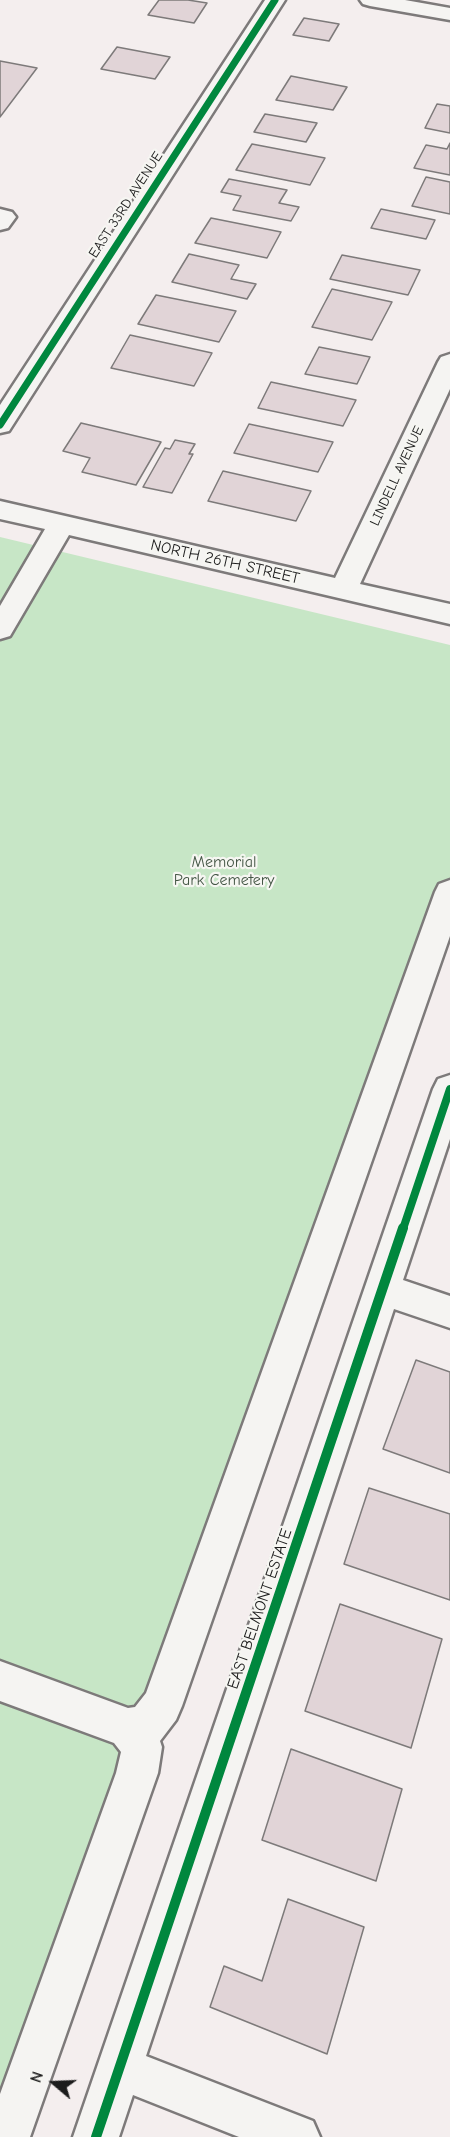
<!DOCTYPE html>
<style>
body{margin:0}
#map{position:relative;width:450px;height:2137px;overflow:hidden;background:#f4eeee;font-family:"Comic Neue",sans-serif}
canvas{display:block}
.north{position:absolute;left:24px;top:2053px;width:60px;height:60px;-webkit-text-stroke:4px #f6f6f2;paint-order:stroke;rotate:289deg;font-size:16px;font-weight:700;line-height:24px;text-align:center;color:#1c1c1c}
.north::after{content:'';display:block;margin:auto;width:21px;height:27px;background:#1c1c1c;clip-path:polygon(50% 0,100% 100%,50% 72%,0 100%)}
</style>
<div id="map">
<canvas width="450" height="2137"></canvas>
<div class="north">N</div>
</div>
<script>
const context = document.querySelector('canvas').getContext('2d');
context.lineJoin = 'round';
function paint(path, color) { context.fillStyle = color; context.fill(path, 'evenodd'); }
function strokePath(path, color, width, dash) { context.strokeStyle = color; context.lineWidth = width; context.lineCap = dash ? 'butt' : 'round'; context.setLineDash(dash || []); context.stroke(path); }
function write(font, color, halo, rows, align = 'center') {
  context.font = font + ' "Comic Neue",sans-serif'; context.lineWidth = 4.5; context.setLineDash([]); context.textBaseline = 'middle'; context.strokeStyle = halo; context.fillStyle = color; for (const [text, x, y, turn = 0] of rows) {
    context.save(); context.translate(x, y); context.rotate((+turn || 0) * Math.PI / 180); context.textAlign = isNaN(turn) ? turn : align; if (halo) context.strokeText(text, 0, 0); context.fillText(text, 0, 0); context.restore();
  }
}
paint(new Path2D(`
 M0 537 450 645V921L0 2137Z`), '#c7e6c6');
const building = new Path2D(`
 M159 0H188L207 3 194 23 148 15Z
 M304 18 339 24 329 41 293 35Z
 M117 47 170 57 155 79 101 69Z
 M0 61 37 68 0 117Z
 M291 76 347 87 333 110 276 100Z
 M437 104 450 106V133L425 128Z
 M265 114 317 123 306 142 254 132Z
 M450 143V175L414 168 426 145 447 149Z
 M252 144 325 158 310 185 236 170Z
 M426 177 450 182V214L412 206Z
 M229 179 287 190 279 203 299 207 291 221 233 210 241 196 221 192Z
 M381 209 435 220 426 239 371 228Z
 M211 218 281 232 267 258 195 243Z
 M189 254 239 265 231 279 256 284 247 299 172 282Z
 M342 255 420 270 408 295 330 279Z
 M332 289 392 302 372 340 312 327Z
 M156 295 236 311 219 342 138 324Z
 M130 335 212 353 194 386 111 368Z
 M319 347 370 357 357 384 305 374Z
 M271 382 356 400 343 426 258 408Z
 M81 423 161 442 136 485 82 472 90 458 63 451Z
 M249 424 333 442 318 472 234 453Z
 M175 440 195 444 189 454H193L172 493 143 487 165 448 170 449Z
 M223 471 311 491 296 521 208 501Z
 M416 1360 450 1372V1473L383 1449Z
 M369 1488 450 1514V1600L344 1564Z
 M340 1604 442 1639 411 1748 305 1711Z
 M291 1749 402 1789 376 1881 262 1840Z
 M288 1899 364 1927 327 2054 210 2007 224 1966 262 1981Z`);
paint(building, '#e1d4d7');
strokePath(building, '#7d7a7a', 1.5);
const minor = new Path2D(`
 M265 0H285L9 431 0 433V405Z
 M360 0H405L450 8V20L370 6 363 4Z
 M0 209 12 212 16 217 8 228 0 230Z
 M450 354V389L360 584 450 604V624L69 535 10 636 0 639V606L45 529 0 519V501L335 578 438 362 441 357Z
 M450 880V936L182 1706 176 1720 160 1741 162 1747 158 1773 30 2137H0V2094L116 1773 121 1752 114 1743 0 1701V1661L128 1708 135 1707 146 1693 435 892 439 884Z
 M450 1075V1139L403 1280 450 1296V1328L394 1309 146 2056 313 2121 320 2137H239L133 2095 119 2137H73L433 1089 438 1079Z`);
strokePath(minor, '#7d7a7a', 5);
paint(minor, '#f5f4f2');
strokePath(new Path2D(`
 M0 425 275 0`), '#00873e', 7);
strokePath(new Path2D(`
 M403 1229 450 1089`), '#00873e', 8);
strokePath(new Path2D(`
 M96 2137 403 1228`), '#00873e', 10);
write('14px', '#1c1c1c', '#f6f6f2', [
 ["EAST 33RD AVENUE",126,205,-57],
 ["LINDELL AVENUE",397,476,-65]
]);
write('16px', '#1c1c1c', '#f6f6f2', [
 ["NORTH 26TH STREET",225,562,13],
 ["EAST BELMONT ESTATE",260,1609,-71]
]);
write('16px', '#445645', '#f6f6f2', [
 ["Memorial",224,862],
 ["Park Cemetery",224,880]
]);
</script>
